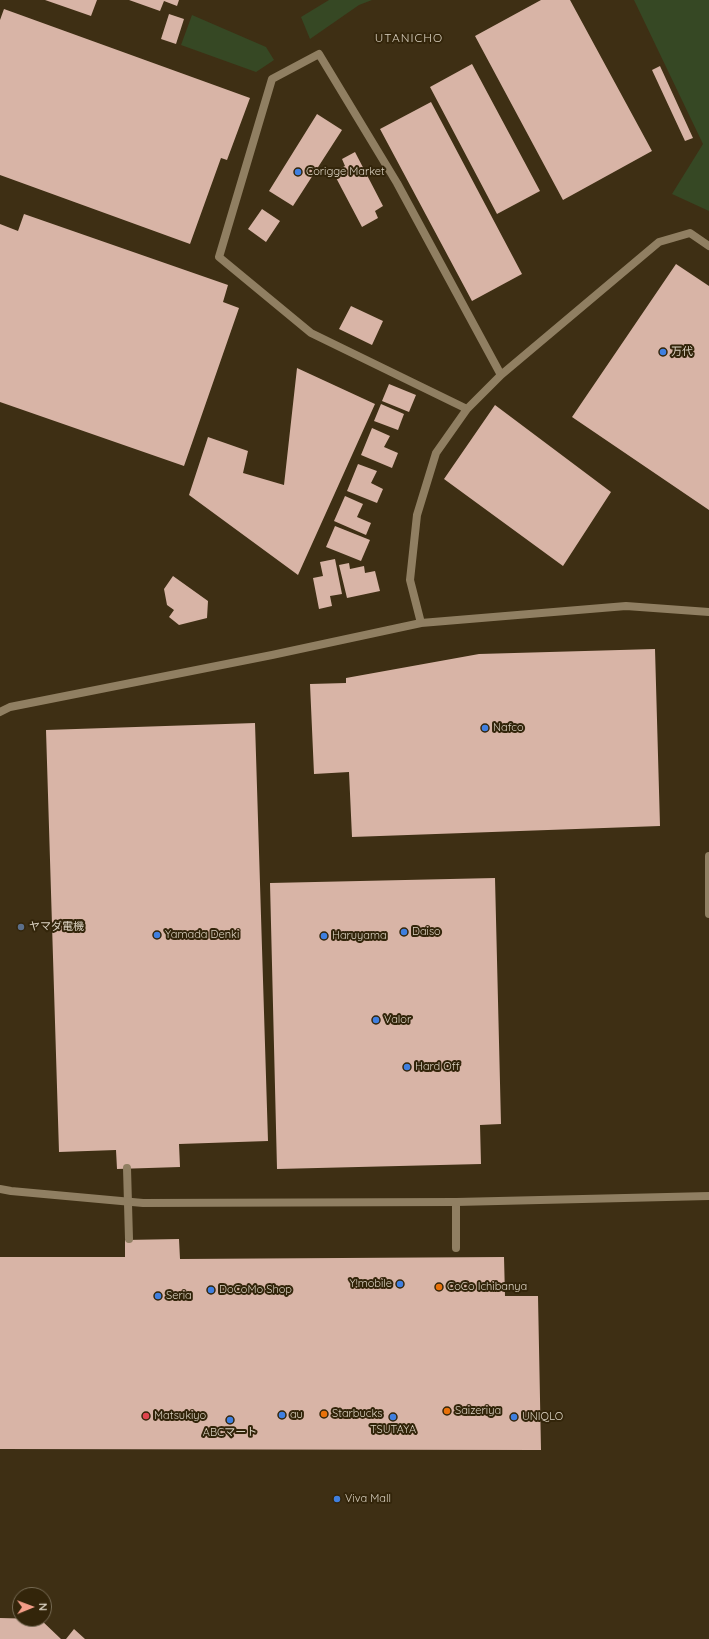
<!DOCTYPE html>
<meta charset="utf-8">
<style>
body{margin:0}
#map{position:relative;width:709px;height:1639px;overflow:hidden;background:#3e2f14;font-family:Quicksand,sans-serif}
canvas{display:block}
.north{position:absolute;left:12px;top:1587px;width:40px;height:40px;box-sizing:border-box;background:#33250a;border:1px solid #766a54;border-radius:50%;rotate:89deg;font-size:11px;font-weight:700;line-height:16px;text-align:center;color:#dbd2c2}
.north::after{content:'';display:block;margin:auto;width:14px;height:18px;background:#f49e88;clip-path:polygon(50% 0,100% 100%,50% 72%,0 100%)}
</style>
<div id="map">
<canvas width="709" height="1639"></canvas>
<div class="north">N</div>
</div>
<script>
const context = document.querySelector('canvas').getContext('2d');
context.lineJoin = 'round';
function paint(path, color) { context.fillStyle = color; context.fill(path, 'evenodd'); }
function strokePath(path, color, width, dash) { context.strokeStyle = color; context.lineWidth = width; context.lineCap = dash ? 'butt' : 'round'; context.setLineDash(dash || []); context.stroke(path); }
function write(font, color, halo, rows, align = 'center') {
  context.font = font + ' Quicksand,"Noto Sans JP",sans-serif'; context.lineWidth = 4; context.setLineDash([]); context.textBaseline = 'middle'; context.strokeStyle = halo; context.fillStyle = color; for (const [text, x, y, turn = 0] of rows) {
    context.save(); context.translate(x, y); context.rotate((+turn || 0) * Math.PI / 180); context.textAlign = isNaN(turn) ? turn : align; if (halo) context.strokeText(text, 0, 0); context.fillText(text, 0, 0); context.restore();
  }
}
paint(new Path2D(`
 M329 0H372L359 5 310 39 301 17Z
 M634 0H709V211L672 194 703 144Z
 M192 15 266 47 274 60 256 72 181 45Z`), '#364824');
paint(new Path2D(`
 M45 0H97L91 16Z
 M129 0H179L177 6 164 1 160 11Z
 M541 0H570L652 151 563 200 475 36Z
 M4 9 250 98 227 160 221 158 190 244 0 175V20Z
 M169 14 184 19 176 44 161 39Z
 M472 64 540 191 497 214 430 87Z
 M660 66 693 138 685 141 652 70Z
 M431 102 522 274 472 301 380 129Z
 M317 114 342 130 293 206 269 191Z
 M355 152 383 206 375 211 378 218 362 227 333 172 345 166 342 159Z
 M262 209 280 221 266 242 248 229Z
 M24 214 228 285 223 302 239 308 184 466 0 402V224L18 231Z
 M676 264 709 286V510L572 417Z
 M351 306 383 321 372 345 339 329Z
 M297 368 375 404 298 575 189 495 208 437 248 451 243 473 284 485Z
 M389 384 416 395 409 412 382 401Z
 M381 404 404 414 398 430 374 421Z
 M495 405 611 492 563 566 444 479Z
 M372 428 390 436 384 447 398 453 392 468 361 455Z
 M358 464 377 471 371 483 383 489 377 503 347 491Z
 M345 496 363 504 357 517 371 523 366 535 334 521Z
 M335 526 370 540 361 561 326 547Z
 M335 559 342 594 330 596 332 606 319 609 313 578 323 576 320 562Z
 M349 563 350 569 364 566 365 573 375 571 380 591 347 598 339 565Z
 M173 576 208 601 207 618 179 625 169 617 174 610 167 605 164 589Z
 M655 649 660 826 352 837 349 772 314 774 310 684 346 683V678L479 654Z
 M255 723 268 1141 179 1144 180 1167 117 1169 116 1150 59 1152 46 730Z
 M495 878 501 1124 480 1125 481 1164 277 1169 270 883Z
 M179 1239 180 1259 504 1257 505 1296H538L541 1450 0 1449V1257H125V1240Z
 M0 1618 40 1619 61 1639H0Z
 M74 1629 85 1639H66Z`), '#d8b4a6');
strokePath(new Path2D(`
 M456 1248V1202`), '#907f62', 8);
strokePath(new Path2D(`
 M127 1168 129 1239`), '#907f62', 8);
strokePath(new Path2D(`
 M467 409 311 333 219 257 272 79 319 54 397 183 501 375
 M421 623 410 580 417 515 436 453 467 409 501 375 659 242 690 233 709 246
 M0 712 10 707 272 655 421 623 626 606 709 612
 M0 1189 11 1191 143 1203 456 1202 709 1196`), '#907f62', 8);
strokePath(new Path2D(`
 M709 856V914`), '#907f62', 8);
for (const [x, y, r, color] of [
 [298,172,4,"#3f7fe0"],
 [663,352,4,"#3f7fe0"],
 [485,728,4,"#3f7fe0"],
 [21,927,4,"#5c6f8a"],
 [404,932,4,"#3f7fe0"],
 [157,935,4,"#3f7fe0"],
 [324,936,4,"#3f7fe0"],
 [376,1020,4,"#3f7fe0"],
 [407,1067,4,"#3f7fe0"],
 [400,1284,4,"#3f7fe0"],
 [439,1287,4,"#e8710a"],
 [211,1290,4,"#3f7fe0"],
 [158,1296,4,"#3f7fe0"],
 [447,1411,4,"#e8710a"],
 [324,1414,4,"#e8710a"],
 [282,1415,4,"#3f7fe0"],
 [146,1416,4,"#e0444e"],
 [393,1417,4,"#3f7fe0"],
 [514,1417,4,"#3f7fe0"],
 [230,1420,4,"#3f7fe0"],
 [337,1499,4,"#3f7fe0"]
]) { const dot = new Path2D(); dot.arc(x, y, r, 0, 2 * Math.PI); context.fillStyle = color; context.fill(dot); strokePath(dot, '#33250a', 1.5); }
write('11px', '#dbd2c2', '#33250a', [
 ["Corigge Market",306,172],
 ["万代",671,352],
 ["Nafco",493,728],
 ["ヤマダ電機",29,927],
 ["Daiso",412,932],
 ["Yamada Denki",165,935],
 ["Haruyama",332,936],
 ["Valor",384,1020],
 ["Hard Off",415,1067],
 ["Y!mobile",392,1284,"right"],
 ["CoCo Ichibanya",447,1287],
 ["DoCoMo Shop",219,1290],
 ["Seria",166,1296],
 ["Saizeriya",455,1411],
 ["Starbucks",332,1414],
 ["au",290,1415],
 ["Matsukiyo",154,1416],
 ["UNIQLO",522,1417],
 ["TSUTAYA",393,1430,"center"],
 ["ABCマート",230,1433,"center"],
 ["Viva Mall",345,1499]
], 'left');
context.letterSpacing = '1px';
write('12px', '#dbd2c2', '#33250a', [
 ["UTANICHO",409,38]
]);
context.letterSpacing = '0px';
</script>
